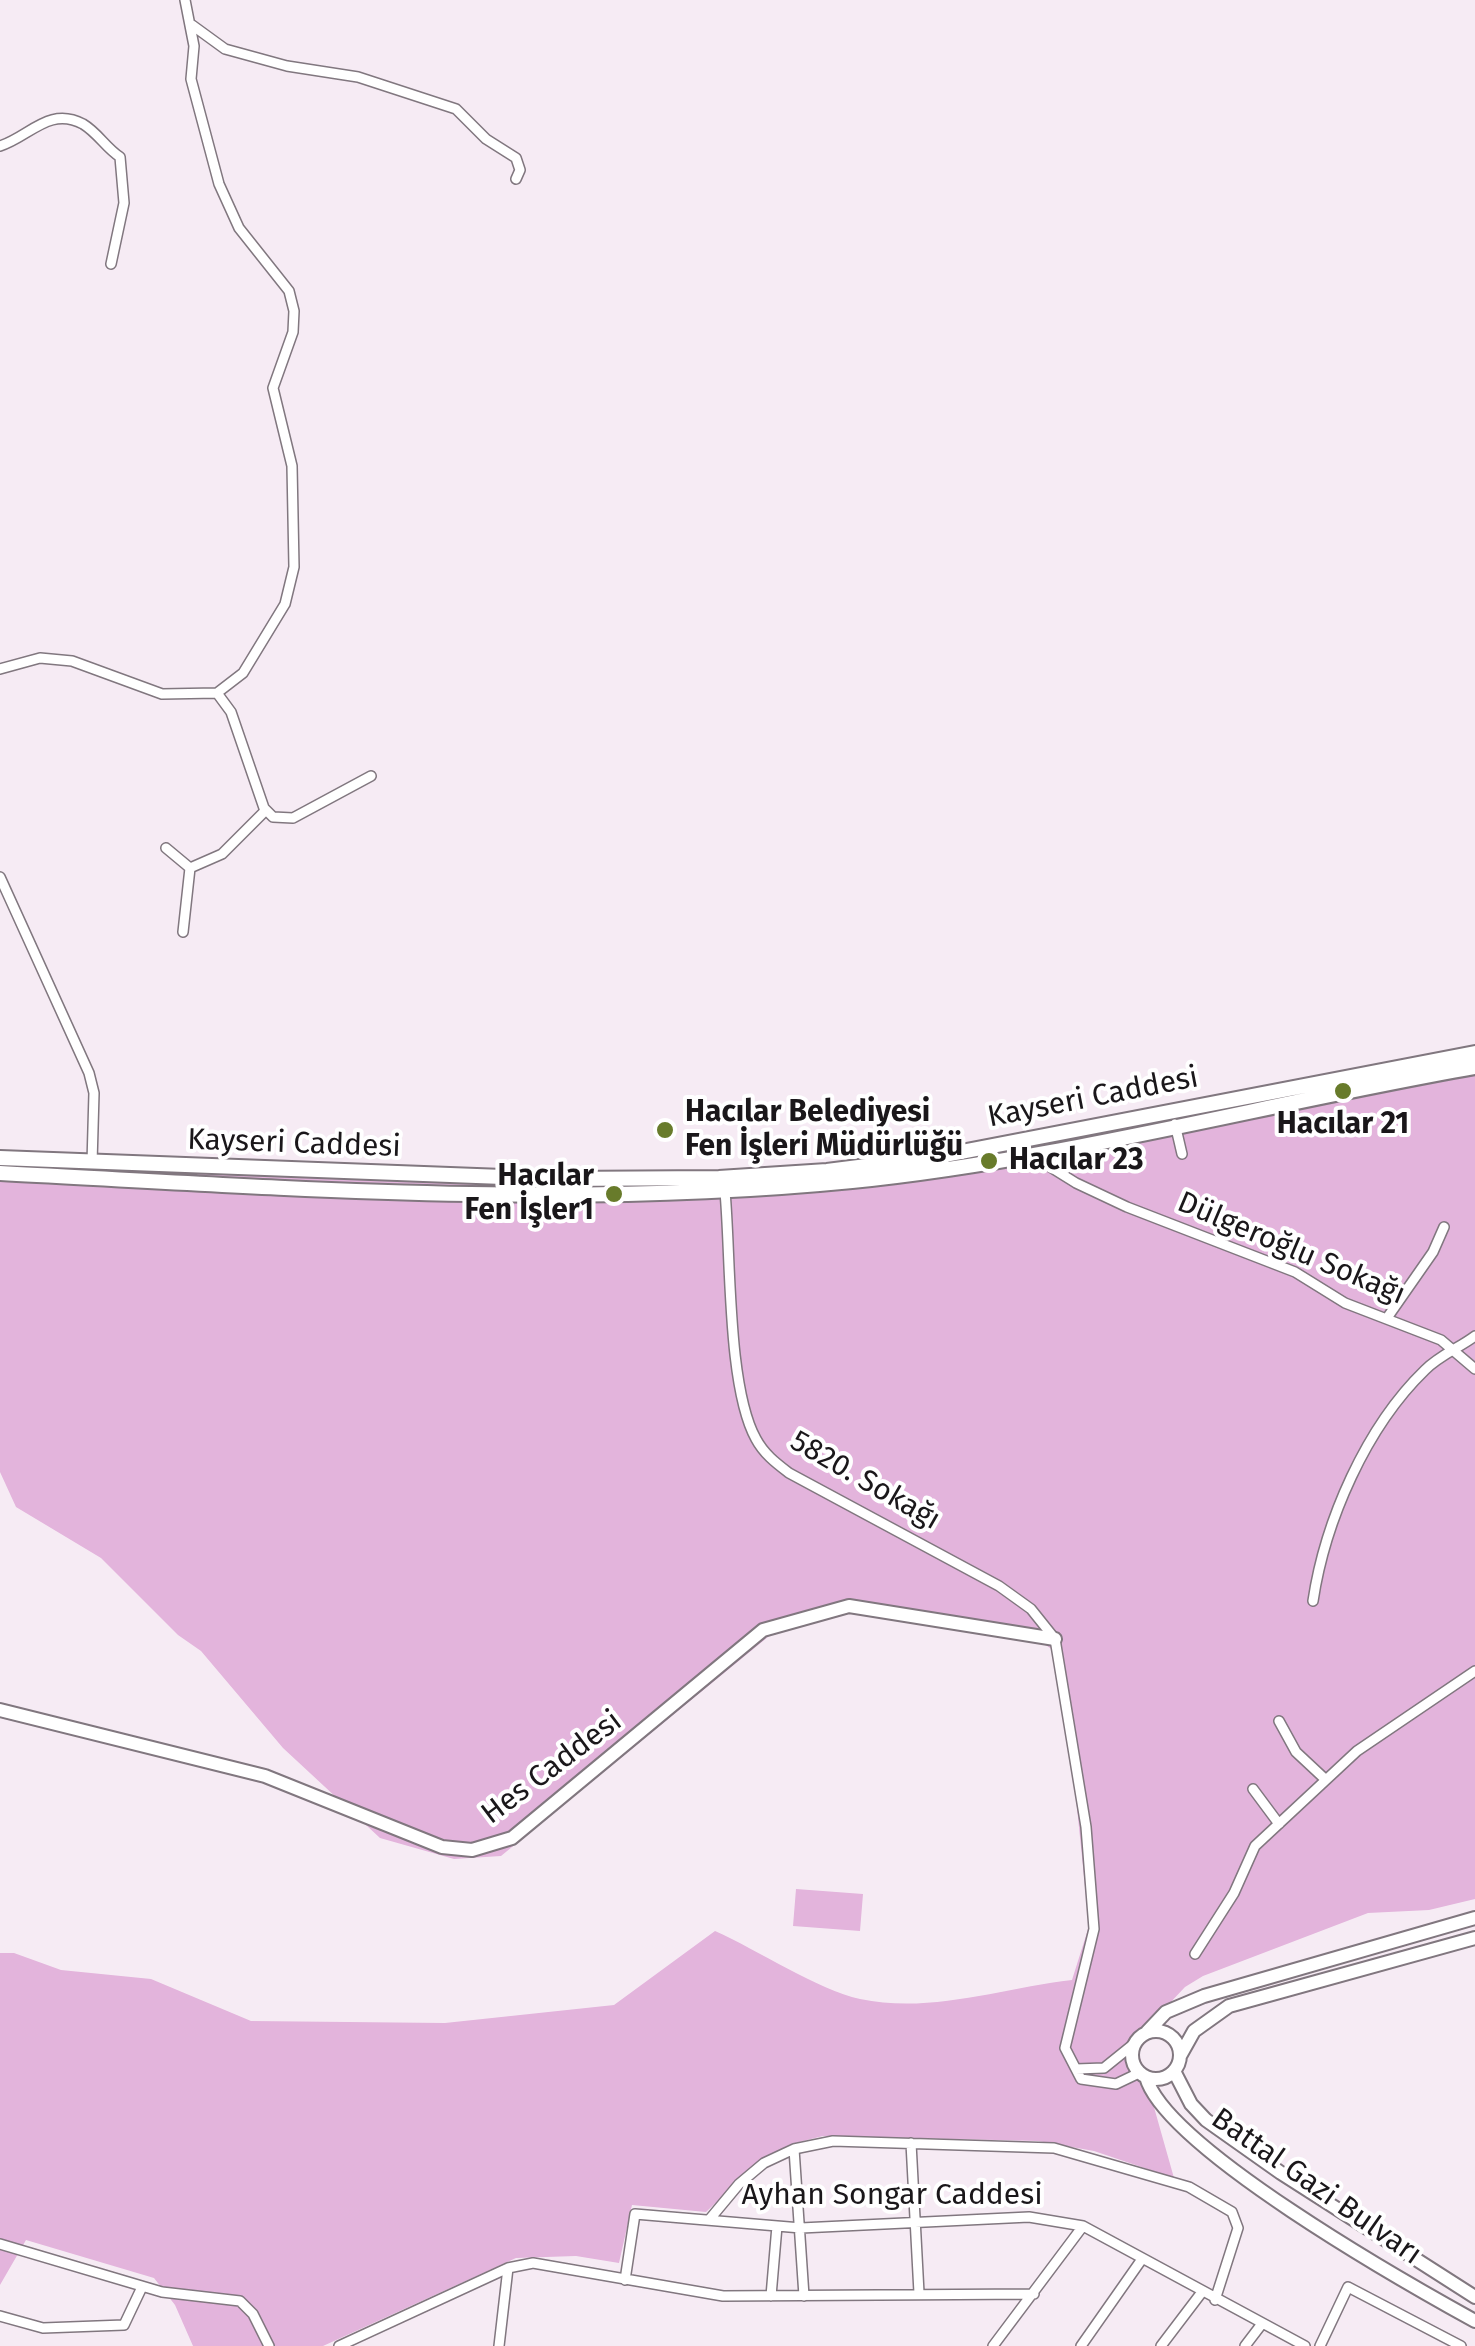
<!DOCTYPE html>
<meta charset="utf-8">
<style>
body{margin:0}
canvas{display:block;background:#f6ebf4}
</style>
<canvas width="1475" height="2346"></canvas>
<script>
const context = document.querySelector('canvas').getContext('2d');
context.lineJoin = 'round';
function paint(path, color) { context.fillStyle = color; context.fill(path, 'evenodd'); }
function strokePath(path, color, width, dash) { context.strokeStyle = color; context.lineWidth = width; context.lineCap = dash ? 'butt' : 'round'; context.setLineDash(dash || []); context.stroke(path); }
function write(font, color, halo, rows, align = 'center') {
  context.font = font + ' "Fira Sans",sans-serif'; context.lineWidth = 8; context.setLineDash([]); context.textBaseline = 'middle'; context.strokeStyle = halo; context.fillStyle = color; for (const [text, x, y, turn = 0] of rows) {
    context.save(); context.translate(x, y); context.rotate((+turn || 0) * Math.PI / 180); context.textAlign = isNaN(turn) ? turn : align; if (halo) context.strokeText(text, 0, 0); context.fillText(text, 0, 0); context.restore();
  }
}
paint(new Path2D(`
 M1475 1060V1899L1429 1910 1368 1913 1203 1976 1185 1987 1135 2040 1174 2178 1094 2151 1038 2141 823 2136 791 2144 762 2159 706 2212 632 2205 619 2263 576 2256 516 2258 323 2346H193L175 2305 154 2278 26 2240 0 2285V1953H14L61 1970 151 1979 251 2021 445 2023 614 2005 715 1931C758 1950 818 1990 860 1999 931 2014 1002 1988 1072 1980L1089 1926 1076 1798 1053 1650 1044 1644 847 1612 774 1632 501 1856 454 1859 380 1838 283 1748 201 1651 178 1635 101 1558 16 1507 0 1472V1162L621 1185 938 1163Z
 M796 1889 863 1894 860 1931 793 1926Z`), '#e3b4dc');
const street = new Path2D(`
 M192 25 225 49 287 66 358 77 456 109 486 139 516 158 520 170 516 179
 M0 146C29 137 49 106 83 124 98 133 106 148 120 157L124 203 111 264
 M0 669 40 658 72 661 162 694 217 693 243 673 285 604 294 567 292 466 273 388 293 332 294 311 289 291 239 228 219 184 191 79 194 46 185 0
 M217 693 231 712 264 808 273 817 293 818 371 776
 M166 848 190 868
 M0 877 89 1073 94 1093 92 1163
 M183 932 190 868 222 854 266 810
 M1175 1124 1182 1154
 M1031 1155 1076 1183 1127 1207 1295 1272 1345 1303 1441 1340 1475 1369
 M725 1192C731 1255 727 1387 756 1439 764 1454 776 1463 789 1473L999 1586 1031 1609 1055 1639 1086 1827 1094 1929 1065 2048 1081 2079 1116 2084 1139 2073
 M1387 1318 1433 1252 1444 1227
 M1313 1601C1325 1521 1366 1427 1425 1370 1440 1355 1459 1348 1475 1336
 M1279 1721 1296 1752 1326 1780
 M1253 1789 1279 1824
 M1195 1954 1234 1893 1255 1846 1357 1751 1475 1671
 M1076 2069 1104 2068 1135 2043
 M911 2143 919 2293
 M794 2149 804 2296
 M709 2220 739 2184 764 2163 794 2149 833 2141 1054 2148 1189 2187 1232 2212 1238 2228 1215 2300
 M0 2244 162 2292 240 2301 253 2314 269 2346
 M625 2280 635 2214 801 2228 1029 2217 1083 2226 1305 2346
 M771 2296 777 2226
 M0 2316 43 2328 124 2325 142 2287
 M339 2346 508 2268 533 2263 723 2296 1034 2294
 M499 2346 508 2268
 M993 2346 1083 2226
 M1081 2346 1142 2259
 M1161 2346 1202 2292
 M1245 2346 1261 2325
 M1320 2346 1348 2287 1461 2346`);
const secondary = new Path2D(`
 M0 1710 265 1776 442 1847 472 1850 512 1838 763 1630 849 1606 1055 1639
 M1132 2055a24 24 0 1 1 48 0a24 24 0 1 1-48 0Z
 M1147 2032 1166 2012 1204 1996 1475 1918
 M1180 2056 1194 2031 1229 2006 1475 1938
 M1174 2071 1191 2104 1206 2120 1281 2173 1475 2297
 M1146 2077C1165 2147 1406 2283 1475 2321`);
const primary = new Path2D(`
 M0 1158 556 1179 719 1178 827 1171 930 1158 1475 1053
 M0 1173C282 1188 570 1209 852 1181 1060 1160 1269 1103 1475 1067`);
strokePath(street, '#81777f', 12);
strokePath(secondary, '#81777f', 16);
strokePath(primary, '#81777f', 18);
strokePath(street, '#fff', 9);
strokePath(secondary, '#fff', 12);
strokePath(primary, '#fff', 14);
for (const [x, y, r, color] of [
 [1343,1091,10,"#687b2b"],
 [665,1130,10,"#687b2b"],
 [989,1161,10,"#687b2b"],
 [614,1194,10,"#687b2b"]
]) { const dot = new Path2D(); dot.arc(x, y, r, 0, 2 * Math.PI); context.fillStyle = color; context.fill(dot); strokePath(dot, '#fff', 4); }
write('30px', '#1a171a', '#fff', [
 ["Kayseri Caddesi",1093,1098,-11],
 ["Kayseri Caddesi",294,1144,2],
 ["Dülgeroğlu Sokağı",1291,1249,23],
 ["5820. Sokağı",865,1481,30],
 ["Hes Caddesi",552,1768,-37],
 ["Battal Gazi Bulvarı",1316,2187,35],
 ["Ayhan Songar Caddesi",892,2196]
]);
write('bold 30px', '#1a171a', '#fff', [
 ["Hacılar Belediyesi",685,1113],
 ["Fen İşleri Müdürlüğü",685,1147],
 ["Hacılar 21",1343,1125,"center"],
 ["Hacılar 23",1009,1161],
 ["Hacılar",594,1177,"right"],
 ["Fen İşler1",594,1211,"right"]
], 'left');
</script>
